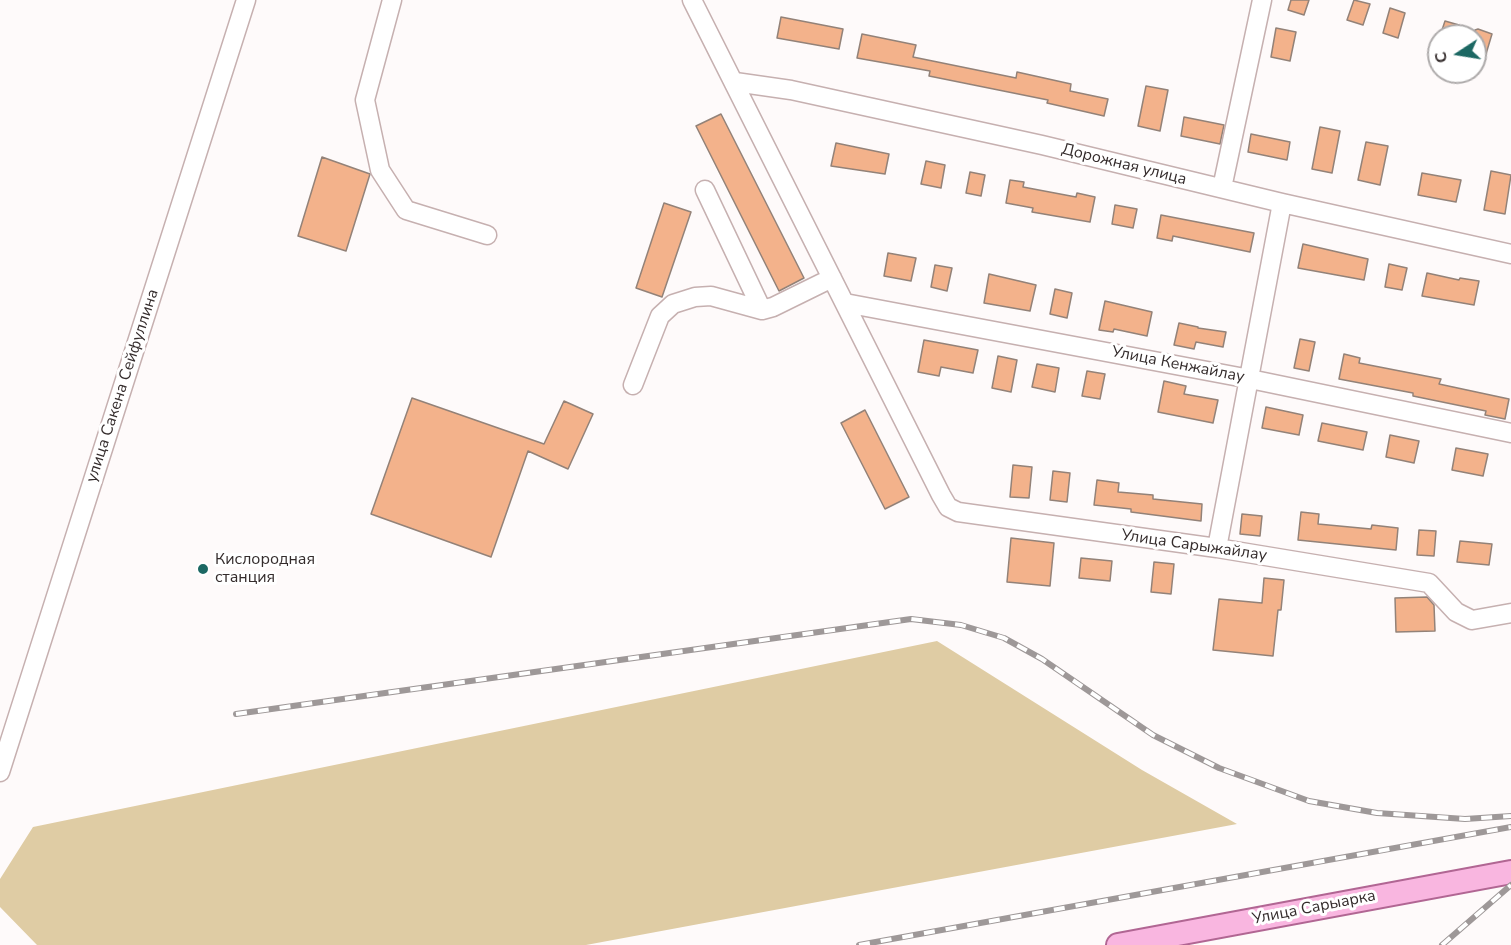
<!DOCTYPE html>
<meta charset="utf-8">
<style>
body{margin:0}
#map{position:relative;width:1511px;height:945px;overflow:hidden;background:#fefafa;font-family:"Nunito Sans",sans-serif}
canvas{display:block}
.north{position:absolute;left:1427px;top:24px;width:60px;height:60px;box-sizing:border-box;background:#fff;border:2px solid #aeabab;border-radius:50%;rotate:258deg;font-size:16px;font-weight:700;line-height:24px;text-align:center;color:#342c2c}
.north::after{content:'';display:block;margin:auto;width:21px;height:27px;background:#1c6863;clip-path:polygon(50% 0,100% 100%,50% 72%,0 100%)}
</style>
<div id="map">
<canvas width="1511" height="945"></canvas>
<div class="north">С</div>
</div>
<script>
const context = document.querySelector('canvas').getContext('2d');
context.lineJoin = 'round';
function paint(path, color) { context.fillStyle = color; context.fill(path, 'evenodd'); }
function strokePath(path, color, width, dash) { context.strokeStyle = color; context.lineWidth = width; context.lineCap = dash ? 'butt' : 'round'; context.setLineDash(dash || []); context.stroke(path); }
function write(font, color, halo, rows, align = 'center') {
  context.font = font + ' "Nunito Sans",sans-serif'; context.lineWidth = 6; context.setLineDash([]); context.textBaseline = 'middle'; context.strokeStyle = halo; context.fillStyle = color; for (const [text, x, y, turn = 0] of rows) {
    context.save(); context.translate(x, y); context.rotate((+turn || 0) * Math.PI / 180); context.textAlign = isNaN(turn) ? turn : align; if (halo) context.strokeText(text, 0, 0); context.fillText(text, 0, 0); context.restore();
  }
}
paint(new Path2D(`
 M937 641 1142 770 1237 824 586 945H37L0 907V879L33 827Z`), '#dfcca4');
const building = new Path2D(`
 M1291 0H1309L1304 15 1288 10Z
 M1354 0 1370 4 1363 25 1347 20Z
 M1390 8 1405 13 1398 38 1383 33Z
 M781 17 843 29 839 49 777 38Z
 M1445 21 1459 25 1455 36H1440Z
 M1276 28 1296 32 1290 61 1271 57Z
 M1478 29 1492 34 1486 54 1475 50V30Z
 M862 34 916 45 913 57 1016 78 1017 72 1071 84 1070 91 1108 99 1104 116 1047 103 1048 100 929 76 930 71 857 58Z
 M1146 86 1168 90 1160 131 1138 126Z
 M721 114 804 278 779 291 696 126Z
 M1184 117 1224 125 1220 144 1181 136Z
 M1320 127 1340 131 1332 173 1312 169Z
 M1251 134 1290 142 1287 160 1248 152Z
 M1366 142 1388 146 1380 185 1358 180Z
 M836 143 889 154 885 174 831 166Z
 M322 157 370 174 346 251 298 236Z
 M926 161 945 165 941 188 921 184Z
 M1491 171 1511 175 1505 214 1484 210Z
 M970 172 985 175 981 196 966 193Z
 M1422 173 1461 180 1456 202 1418 195Z
 M1010 180 1024 182 1023 187 1076 197 1077 193 1095 197 1090 222 1032 212 1033 208 1006 203Z
 M664 203 691 212 662 297 636 288Z
 M1115 205 1137 209 1133 228 1112 224Z
 M1161 215 1254 233 1250 252 1173 236 1172 241 1157 238Z
 M1303 244 1368 259 1364 280 1298 268Z
 M888 253 916 258 911 281 884 276Z
 M1389 264 1407 268 1402 290 1385 287Z
 M935 265 952 268 947 291 931 287Z
 M1427 273 1459 280 1460 278 1479 281 1474 305 1422 296Z
 M989 274 1036 285 1030 311 984 303Z
 M1055 289 1072 293 1067 318 1050 314Z
 M1105 301 1152 312 1147 336 1114 329 1113 332 1099 330Z
 M1179 323 1198 327V328L1226 332 1223 347 1196 342 1194 349 1174 345Z
 M1300 339 1315 342 1309 371 1294 368Z
 M924 340 978 350 973 373 941 367 939 376 918 372Z
 M1344 354 1360 358 1359 363 1441 379 1439 384 1509 399 1505 419 1485 415 1486 411 1413 396V393L1339 379Z
 M998 356 1017 360 1011 392 992 388Z
 M1037 364 1059 368 1055 392 1032 387Z
 M1087 371 1105 374 1100 399 1082 396Z
 M1164 381 1186 386 1184 394 1218 400 1213 423 1158 412Z
 M412 398 544 444 564 401 593 414 568 469 528 451 491 557 371 514Z
 M1266 407 1303 415 1299 435 1262 428Z
 M865 410 909 497 885 509 841 423Z
 M1322 423 1367 432 1363 450 1318 441Z
 M1390 435 1419 441 1414 463 1386 457Z
 M1456 448 1488 454 1483 476 1452 470Z
 M1013 465 1032 467 1029 498 1010 497Z
 M1053 471 1070 473 1067 502 1050 500Z
 M1097 480 1119 483 1118 492 1153 495V499L1202 504 1201 521 1131 512V509L1094 505Z
 M1301 512 1319 514 1318 524 1371 529 1372 525 1398 528 1396 550 1298 540Z
 M1242 514 1262 516 1260 536 1240 534Z
 M1419 530 1436 531 1434 556 1417 555Z
 M1011 538 1054 543 1050 586 1007 582Z
 M1460 541 1492 544 1489 565 1457 562Z
 M1081 558 1112 561 1110 581 1079 578Z
 M1154 562 1174 564 1171 594 1151 592Z
 M1264 578 1284 580 1281 610H1278L1273 656 1213 650 1219 599 1262 603Z
 M1427 597 1434 605 1435 631 1396 632 1395 598Z`);
paint(building, '#f3b28b');
strokePath(building, '#938278', 1.5);
const minor = new Path2D(`
 M392 0 365 100 380 170 406 210 487 235
 M692 0 941 495 948 507 958 512 1217 548 1429 583 1456 612 1472 620 1511 613
 M735 82 791 90 1042 145 1282 203 1511 254
 M1222 188 1262 0
 M705 190 762 310
 M845 303 1250 379 1511 433
 M633 385 660 316 673 304 695 297 711 296 762 310 773 307 832 278
 M1217 548 1282 203
 M0 772 246 0`);
const major = new Path2D(`
 M1118 945 1511 872`);
strokePath(minor, '#c6b0b0', 21);
strokePath(major, '#b16693', 26);
strokePath(minor, '#fff', 18);
strokePath(major, '#f9b6e0', 22);
const rail = new Path2D(`
 M236 714 911 619 961 625 1004 638 1042 659 1153 735 1219 768 1309 801 1377 813 1465 819 1511 816
 M859 945 1511 827
 M1442 945 1511 885`);
strokePath(rail, '#9e9898', 6);
strokePath(rail, '#fff', 4, [11]);
for (const [x, y, r, color] of [
 [203,569,6,"#1c6863"]
]) { const dot = new Path2D(); dot.arc(x, y, r, 0, 2 * Math.PI); context.fillStyle = color; context.fill(dot); strokePath(dot, '#fff', 2); }
write('16px', '#342c2c', '#fff', [
 ["Дорожная улица",1124,165,14],
 ["Улица Кенжайлау",1178,365,11],
 ["улица Сакена Сейфуллина",123,386,-72],
 ["Улица Сарыжайлау",1194,546,8],
 ["Улица Сарыарка",1314,908,-11]
]);
write('16px', '#342c2c', '#fff', [
 ["Кислородная",215,560],
 ["станция",215,578]
], 'left');
</script>
